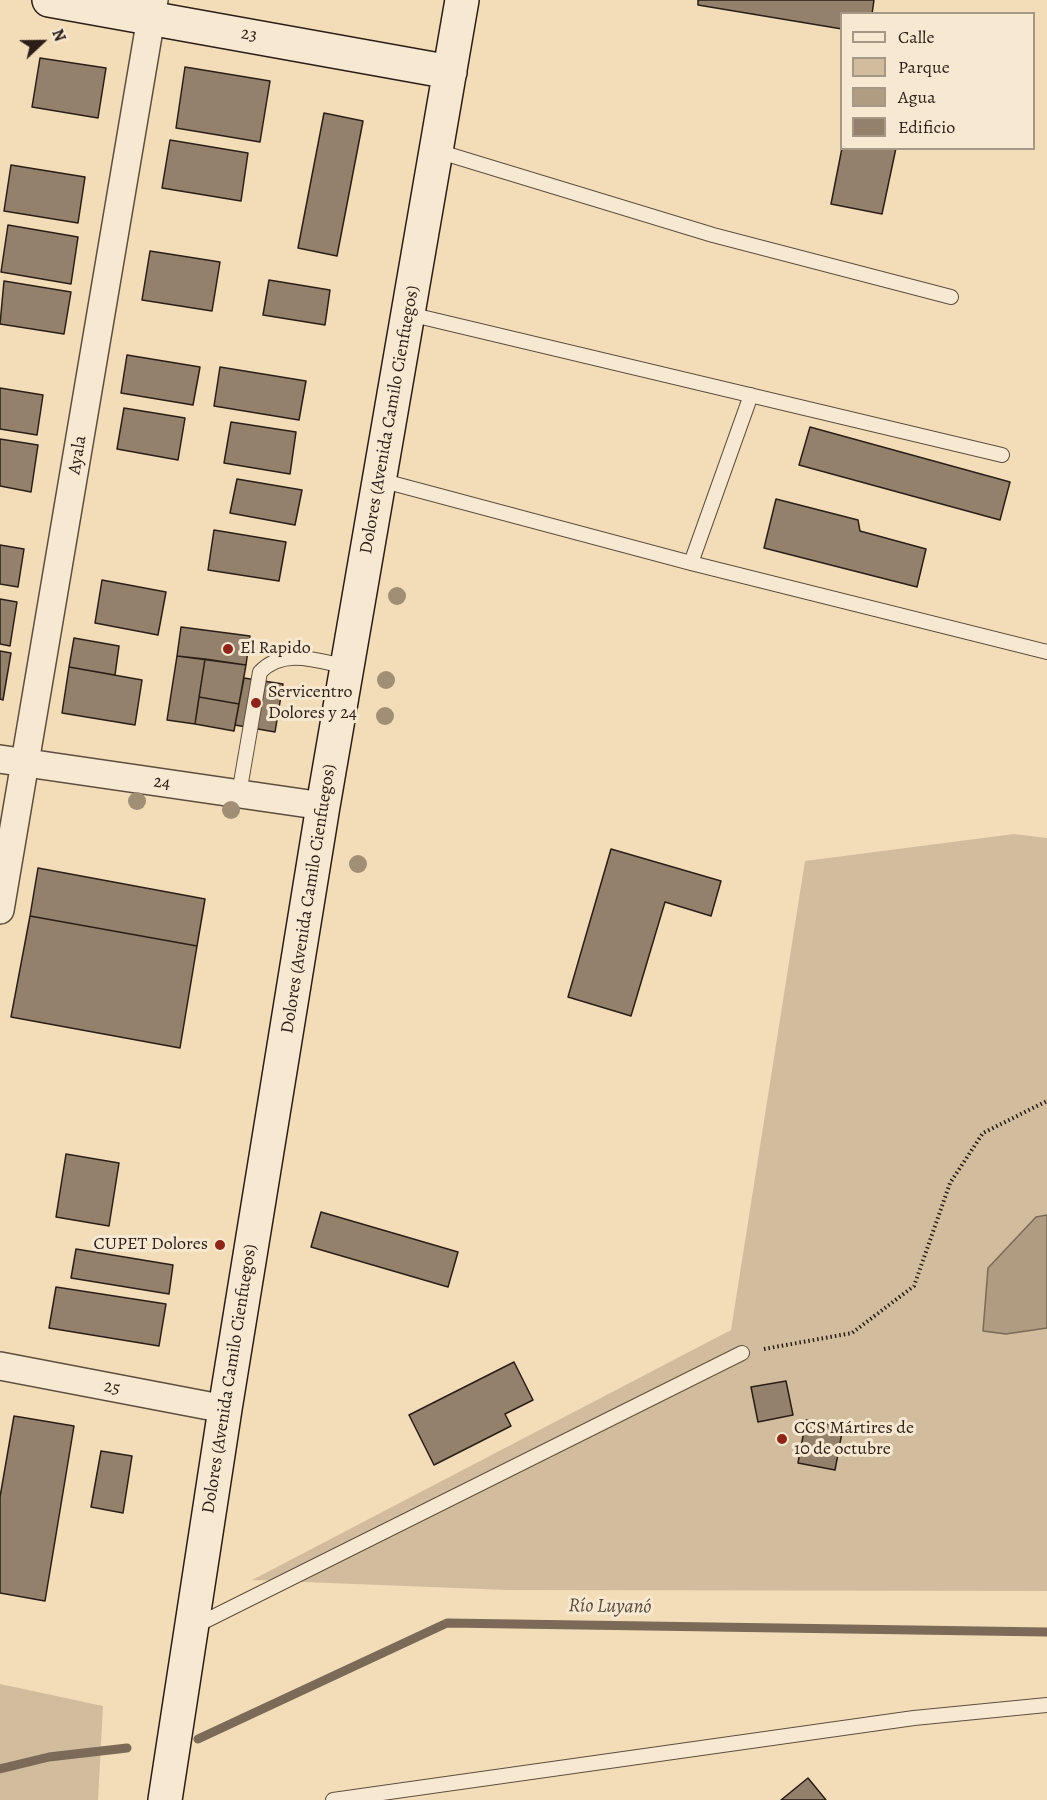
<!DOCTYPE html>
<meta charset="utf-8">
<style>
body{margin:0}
#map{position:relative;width:1047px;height:1800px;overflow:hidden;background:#f3ddb8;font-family:Alegreya,serif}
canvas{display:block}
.legend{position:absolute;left:840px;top:12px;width:195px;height:138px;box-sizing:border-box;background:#f7e9d1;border:2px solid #a59887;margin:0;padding:8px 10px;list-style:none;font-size:18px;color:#2b1e17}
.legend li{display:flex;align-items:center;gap:12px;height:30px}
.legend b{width:30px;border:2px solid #a59887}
.north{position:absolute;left:12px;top:12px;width:60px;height:60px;-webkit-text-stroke:4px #f7e9d1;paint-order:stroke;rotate:68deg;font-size:16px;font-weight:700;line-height:24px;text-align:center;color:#2b1e17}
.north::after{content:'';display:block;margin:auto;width:21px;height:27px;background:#2b1e17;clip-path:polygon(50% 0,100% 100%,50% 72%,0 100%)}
</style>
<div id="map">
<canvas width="1047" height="1800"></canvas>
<ul class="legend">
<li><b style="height:8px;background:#f7e9d1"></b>Calle</li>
<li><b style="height:16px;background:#d1bd9d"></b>Parque</li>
<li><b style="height:16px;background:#af9c81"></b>Agua</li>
<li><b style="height:16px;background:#93816b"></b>Edificio</li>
</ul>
<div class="north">N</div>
</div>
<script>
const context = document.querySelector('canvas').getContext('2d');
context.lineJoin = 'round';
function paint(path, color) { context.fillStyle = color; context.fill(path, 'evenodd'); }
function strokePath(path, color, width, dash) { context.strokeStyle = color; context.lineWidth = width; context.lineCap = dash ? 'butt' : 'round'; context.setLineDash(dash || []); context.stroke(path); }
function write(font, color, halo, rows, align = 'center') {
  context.font = font + ' Alegreya,serif'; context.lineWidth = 6; context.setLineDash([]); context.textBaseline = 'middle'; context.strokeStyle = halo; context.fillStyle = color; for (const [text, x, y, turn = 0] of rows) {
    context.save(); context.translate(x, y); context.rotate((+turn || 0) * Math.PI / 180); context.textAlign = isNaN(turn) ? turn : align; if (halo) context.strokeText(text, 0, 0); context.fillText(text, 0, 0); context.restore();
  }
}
paint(new Path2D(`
 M1014 834 1047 838V1591L507 1590 252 1580 731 1330 805 861Z
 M0 1684 103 1706 98 1800H0Z`), '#d1bd9d');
const water = new Path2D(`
 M1047 1215V1328L1006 1334 983 1331 988 1268 1036 1217Z`);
paint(water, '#af9c81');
strokePath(water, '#7a6a57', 1.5);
strokePath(new Path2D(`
 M198 1739 447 1623 1047 1632
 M0 1769 49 1757 127 1748`), '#7a6a57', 9);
const building = new Path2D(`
 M698 0H874L872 14H842V29L698 5Z
 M40 58 106 68 98 118 32 107Z
 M185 67 270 81 260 142 176 128Z
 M324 113 363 121 337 256 298 248Z
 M170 140 248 153 241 201 162 188Z
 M842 148H896L882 214 831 204Z
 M11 165 85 177 78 223 4 211Z
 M8 225 78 237 71 284 1 272Z
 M150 251 220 262 212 311 142 300Z
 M269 280 330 290 325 325 263 315Z
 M4 281 71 292 64 334 0 324Z
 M127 355 200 367 193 405 121 393Z
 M220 367 306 381 299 420 214 406Z
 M0 388 43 395 37 435 0 429Z
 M124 408 185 418 178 460 117 449Z
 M231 422 296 432 290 474 224 463Z
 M810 427 1010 482 1000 520 799 465Z
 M0 439 38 445 31 492 0 486Z
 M237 479 302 490 295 525 230 513Z
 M776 499 858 520 860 531 926 549 917 587 764 548Z
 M214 530 286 542 279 581 208 570Z
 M0 545 24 549 18 587 0 584Z
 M102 580 166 592 158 635 95 623Z
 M0 599 17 602 10 646 0 644Z
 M181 627 250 636 246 665 177 656Z
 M74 638 119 646 115 675 69 667Z
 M0 651 11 653 3 700 0 699Z
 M177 656 205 659 195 724 167 720Z
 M205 659 246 665 239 704 199 697Z
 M69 667 142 680 135 725 62 713Z
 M244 678 283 684 275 732 235 725Z
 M199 697 239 704 234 731 195 724Z
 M611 849 721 881 711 916 665 902 631 1016 568 997Z
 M38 868 205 899 197 946 30 916Z
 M30 916 197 946 180 1048 11 1017Z
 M66 1154 119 1163 109 1226 56 1217Z
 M321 1212 458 1252 448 1287 311 1247Z
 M76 1249 173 1265 169 1294 71 1278Z
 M56 1287 166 1304 159 1346 49 1328Z
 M514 1362 533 1400 505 1414 511 1426 434 1465 409 1415Z
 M786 1381 793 1415 758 1422 751 1387Z
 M14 1416 74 1426 45 1601 0 1593V1497Z
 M806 1420 843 1427 835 1470 798 1463Z
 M101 1451 132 1456 123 1513 91 1507Z
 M808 1778 826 1800H781Z`);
paint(building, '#93816b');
strokePath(building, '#2b1e17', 1.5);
const lane = new Path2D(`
 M437 151 713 235 951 297
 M409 314 1002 455
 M380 480 691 563 1047 652
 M691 563 751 395
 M239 794 260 672C284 647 318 661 348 667
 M193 1627 742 1353
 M333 1800 914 1718 1047 1705`);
const street = new Path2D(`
 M0 759 323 806
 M0 910 154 0
 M0 1366 225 1409`);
const secondary = new Path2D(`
 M49 0 450 72
 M165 1800 225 1409 323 806 462 0`);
strokePath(lane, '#5d4e3f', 16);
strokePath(street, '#5d4e3f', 30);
strokePath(secondary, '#2b1e17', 36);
strokePath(new Path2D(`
 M764 1349 852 1333 914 1286 950 1183 983 1133 1047 1101`), '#2b1e17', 4, [1.5, 3]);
strokePath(lane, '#f7e9d1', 14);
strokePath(street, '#f7e9d1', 27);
strokePath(secondary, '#f7e9d1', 33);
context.fillStyle = '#a08e75';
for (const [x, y] of [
 [397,596],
 [386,680],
 [385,716],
 [137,801],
 [231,810],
 [358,864]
]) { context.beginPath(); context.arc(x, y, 9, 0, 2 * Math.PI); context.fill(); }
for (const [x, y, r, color] of [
 [228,649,6,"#8f2418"],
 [256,703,6,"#8f2418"],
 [220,1245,6,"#8f2418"],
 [782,1439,6,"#8f2418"]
]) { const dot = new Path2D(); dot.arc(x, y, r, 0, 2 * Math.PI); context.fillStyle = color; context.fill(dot); strokePath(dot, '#f7e9d1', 2); }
write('18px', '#2b1e17', '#f7e9d1', [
 ["23",249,35,10],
 ["Dolores (Avenida Camilo Cienfuegos)",390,420,-80],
 ["Ayala",78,455,-81],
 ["24",162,783,8],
 ["Dolores (Avenida Camilo Cienfuegos)",309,899,-81],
 ["Dolores (Avenida Camilo Cienfuegos)",230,1379,-81],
 ["25",112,1388,11]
]);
write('18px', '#2b1e17', '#f7e9d1', [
 ["El Rapido",240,649],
 ["Servicentro",268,693],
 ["Dolores y 24",268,714],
 ["CUPET Dolores",208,1245,"right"],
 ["CCS Mártires de",794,1429],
 ["10 de octubre",794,1450]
], 'left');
write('italic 20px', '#594a3c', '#f7e9d1', [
 ["Río Luyanó",610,1607,1]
]);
</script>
